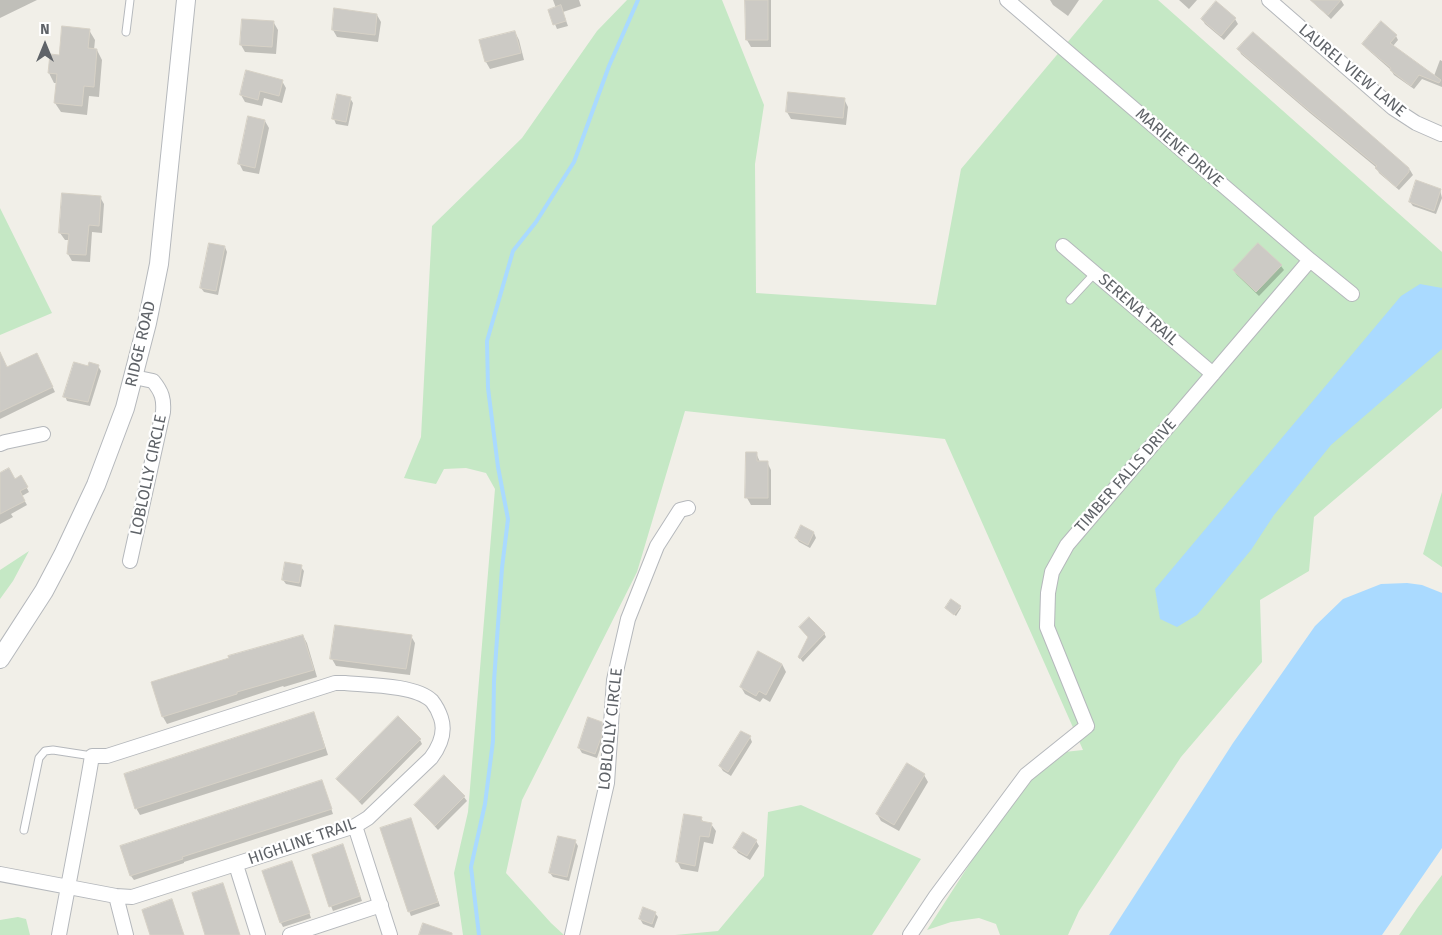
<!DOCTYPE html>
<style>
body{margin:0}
#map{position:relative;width:1442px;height:935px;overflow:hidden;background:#f1efe8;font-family:"Fira Sans",sans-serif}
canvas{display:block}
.north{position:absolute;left:20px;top:20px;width:50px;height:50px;-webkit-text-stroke:4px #fff;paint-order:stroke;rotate:0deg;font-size:14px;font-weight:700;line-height:20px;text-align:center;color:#5f6368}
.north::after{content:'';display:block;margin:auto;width:18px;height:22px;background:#5f6368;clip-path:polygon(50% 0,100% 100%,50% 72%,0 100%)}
</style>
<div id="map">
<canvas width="1442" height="935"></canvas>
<div class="north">N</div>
</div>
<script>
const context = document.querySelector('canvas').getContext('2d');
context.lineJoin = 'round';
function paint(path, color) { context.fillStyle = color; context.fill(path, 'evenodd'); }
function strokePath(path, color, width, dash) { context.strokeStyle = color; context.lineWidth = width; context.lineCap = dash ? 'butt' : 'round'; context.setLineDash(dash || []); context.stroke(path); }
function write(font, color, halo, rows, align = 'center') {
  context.font = font + ' "Fira Sans",sans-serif'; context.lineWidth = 4.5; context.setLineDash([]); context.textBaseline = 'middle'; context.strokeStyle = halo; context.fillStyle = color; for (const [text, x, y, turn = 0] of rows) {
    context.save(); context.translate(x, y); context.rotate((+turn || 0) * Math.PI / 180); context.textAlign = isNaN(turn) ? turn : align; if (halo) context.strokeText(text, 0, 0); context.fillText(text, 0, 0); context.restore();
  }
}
paint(new Path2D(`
 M627 0H722L764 105 755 164 756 293 936 305 961 169 1103 0H1158L1442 252V408L1314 517 1309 571 1260 600 1262 662 1181 757 1079 911 1068 935H1000L996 924 979 918 951 922 927 930 1016 792 1055 753 1083 750 945 439 685 411 637 572 522 800 506 873 551 923 564 935H463L454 873 468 812 495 489 486 473 466 468 444 469 436 484 404 478 421 437 432 226 522 138 597 31Z
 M0 208 52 313 0 335Z
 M1442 492V567L1423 554Z
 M29 551 13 581 0 599V570Z
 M801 805 921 859 872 935H675L718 931 764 876 768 812Z
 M1442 875V935H1399L1418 907Z
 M18 917 26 919 30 935H0V920Z`), '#c5e8c5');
paint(new Path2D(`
 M1420 284 1442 288V349L1331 445 1274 515 1251 550 1197 615 1177 627 1160 619 1155 589 1401 296Z
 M1407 583 1422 585 1442 593V848L1382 935H1109L1233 743 1315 626 1343 599 1381 584Z`), '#aadaff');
paint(new Path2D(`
 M0 0H37L0 18Z
 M553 0H579L581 6 563 12 568 26 557 29 549 10 556 8Z
 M746 0H771V47H751L747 40Z
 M1050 0H1079L1068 16 1053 5Z
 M1179 0H1197L1189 9Z
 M1310 0H1341L1344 5 1331 19Z
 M1216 3 1235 19 1238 24 1224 40 1205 24 1202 19Z
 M377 15 381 22 378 42 337 37 333 30Z
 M274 23 278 30 276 54 245 52 241 45Z
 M89 30 95 40 94 50H97L102 60 99 97 89 96 87 115 61 112 55 103 57 83H54L49 73 60 56Z
 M515 32 519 40 524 60 490 69 486 62Z
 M1253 34 1410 170 1413 175 1399 190 1379 173 1377 168 1310 113 1241 54 1239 49Z
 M1396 36 1398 40 1393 46 1434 76 1440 60 1442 61V87L1422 79 1414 89 1394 75 1391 70 1366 48 1363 44Z
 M282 81 286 88 282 103 264 98 262 106 245 102 241 95Z
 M350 98 353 103 348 126 336 124 334 119Z
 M844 99 848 107 846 125 791 119 787 112Z
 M265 121 269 128 259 174 243 171 239 163Z
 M1440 190 1442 198 1436 214 1413 206 1410 202Z
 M100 197 104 204 102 233 92 232 90 262 72 261 68 254 69 240H65L60 233Z
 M1258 245 1281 266 1284 270 1259 296 1237 275 1234 271Z
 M225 247 227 252 218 295 204 292 201 288Z
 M39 359 55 392 0 419V368H7Z
 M98 366 101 371 90 406 67 401 65 396 89 367Z
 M756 453 760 462H767L771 470V505H751L747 498Z
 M0 474 14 480 21 477 29 492 22 496 27 505 11 514 13 517 0 524Z
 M802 527 814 533 816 538 810 548 799 542 796 538Z
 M301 567 304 571 301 587 286 584 283 580Z
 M960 607 961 608 956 616 946 608Z
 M800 628 824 633 826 637 803 662 799 657 809 638Z
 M303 636 307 643 317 677 284 687 283 686 167 724 163 717 152 683Z
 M411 636 415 643 410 675 336 666 332 659Z
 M782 664 786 672 770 702 763 698 760 702 745 694 741 687Z
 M313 714 317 721 328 755 140 815 136 808Z
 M589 718 602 723 604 727 603 740 597 758 582 753 579 748Z
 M750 737 752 742 731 776 723 771 720 766Z
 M420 740 422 744 362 805 338 779Z
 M924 775 928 782 899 831 881 821 877 814Z
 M322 782 333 814 184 862V863L134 880 131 876 122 847Z
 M464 797 467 801 438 830 415 805Z
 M701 818 704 823 711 824 716 831 713 844 704 842 698 872 681 869 677 861Z
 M410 820 440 906 411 916 409 911Z
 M575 841 578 846 569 881 553 877 550 873Z
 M756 841 759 846 750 860 738 853 735 848Z
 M345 850 362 901 333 911 331 906Z
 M294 867 311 918 283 927 281 923Z
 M655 913 658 917 654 928 643 924 640 919Z`), '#0003');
strokePath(new Path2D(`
 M479 935 471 867 485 804 493 741 494 681 502 568 508 519 498 467 488 388 487 341 513 251 536 222 574 162 609 66 638 0`), '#aadaff', 4);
const building = new Path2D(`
 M745 0H768V40H746Z
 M1311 0H1341L1328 15Z
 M1216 1 1236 18 1221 36 1201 19Z
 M561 5 566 21 553 25 548 10Z
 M334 8 377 14 375 35 332 30Z
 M242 19 274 21 272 47 240 45Z
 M1381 21 1397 35 1390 43 1441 80 1439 83 1419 75 1411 86 1390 70 1391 68 1362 44Z
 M62 26 90 29 88 48 97 49 94 87 84 86 82 106 54 103 57 74 48 73 50 54 59 55Z
 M515 31 521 53 485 62 479 40Z
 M1253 32 1409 168V172L1396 187 1375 168 1377 166 1306 108 1237 49Z
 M246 70 283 80 279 96 260 91 258 100 240 95Z
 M788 92 845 98 843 118 786 112Z
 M337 94 351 97 346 122 332 119Z
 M248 116 265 120 255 168 238 164Z
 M1416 180 1441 189 1434 211 1409 202Z
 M62 193 101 196 99 226 89 225 86 255 67 254 69 234 59 233Z
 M209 243 225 246 216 291 200 288Z
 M1258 243 1282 265 1256 292 1233 270Z
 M0 352 7 367 37 353 53 387 0 412Z
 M74 362 88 366 89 362 99 365 88 402 63 397Z
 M746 452H757V461H768V498H745Z
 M9 468 15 479 21 475 28 487 20 491 25 501 0 514V473Z
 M801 525 814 532 808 545 795 538Z
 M285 562 302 565 299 583 282 580Z
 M951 599 961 606 954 615 945 608Z
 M809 617 825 633 800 659 798 657 808 637 799 627Z
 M335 625 412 635 406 669 330 659Z
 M303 635 314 670 237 692V694L162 717 151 682 229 658 228 656Z
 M758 651 782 664 766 695 759 691 756 696 740 687Z
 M314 712 325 748 135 809 124 774Z
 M398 716 421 739 359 801 336 779Z
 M588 717 602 722V735L595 754 578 748Z
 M741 731 751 736 728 772 719 766Z
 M907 763 925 774 894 825 876 814Z
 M444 775 465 796 435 826 414 805Z
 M322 780 332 809 182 857 183 859 130 876 120 846Z
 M684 814 702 817 701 821 712 823 709 837 700 836 695 866 676 862Z
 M411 818 438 902 408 912 380 828Z
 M743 832 757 840 747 856 733 848Z
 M558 836 576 840 567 877 549 873Z
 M343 844 360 896 329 907 312 855Z
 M292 861 310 913 280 923 262 871Z
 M223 883 240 935H205L192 893Z
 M172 899 184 935H150L142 910Z
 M643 907 656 912 652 924 639 919Z
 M423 923 452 933V935H419Z`);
paint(building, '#cccac5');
strokePath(building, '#d6d1c6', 1);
const service = new Path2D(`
 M126 32 130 0
 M1070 300 1095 273
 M24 830 39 758 45 751 53 750 92 756`);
const minor = new Path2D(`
 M1007 0 1310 260 1352 294
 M1269 0 1393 108 1416 123 1441 134
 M1063 246 1213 374
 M0 444 5 442 43 434
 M130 561 163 412C164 399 162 392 153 381L134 377
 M355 826 390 935
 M236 865 258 935
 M0 874 116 896 132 897 355 826 368 818 431 758C440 746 446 733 441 718 439 712 436 706 432 701 416 685 368 685 345 683H335L107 756H92C82 816 70 875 59 935
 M116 896 126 935
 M290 935 381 905
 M572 935 607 783 614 680 628 619 657 546 680 510 688 508
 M910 935 936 896 1026 775 1087 726 1047 627 1048 593 1052 572 1067 545 1310 260`);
const tertiary = new Path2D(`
 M0 659 44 591 63 555 96 485 125 408 147 323 159 264 186 0`);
strokePath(service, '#b5b8bc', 9);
strokePath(minor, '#b5b8bc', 16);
strokePath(tertiary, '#b5b8bc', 20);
strokePath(service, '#fff', 7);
strokePath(minor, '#fff', 14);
strokePath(tertiary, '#fff', 18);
write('16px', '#5f6368', '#fff', [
 ["LAUREL VIEW LANE",1352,71,40],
 ["MARIENE DRIVE",1179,148,41],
 ["SERENA TRAIL",1138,310,41],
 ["RIDGE ROAD",141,344,-77],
 ["LOBLOLLY CIRCLE",149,475,-78],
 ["TIMBER FALLS DRIVE",1126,476,-49],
 ["LOBLOLLY CIRCLE",611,729,-84],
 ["HIGHLINE TRAIL",302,842,-19]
]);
</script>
